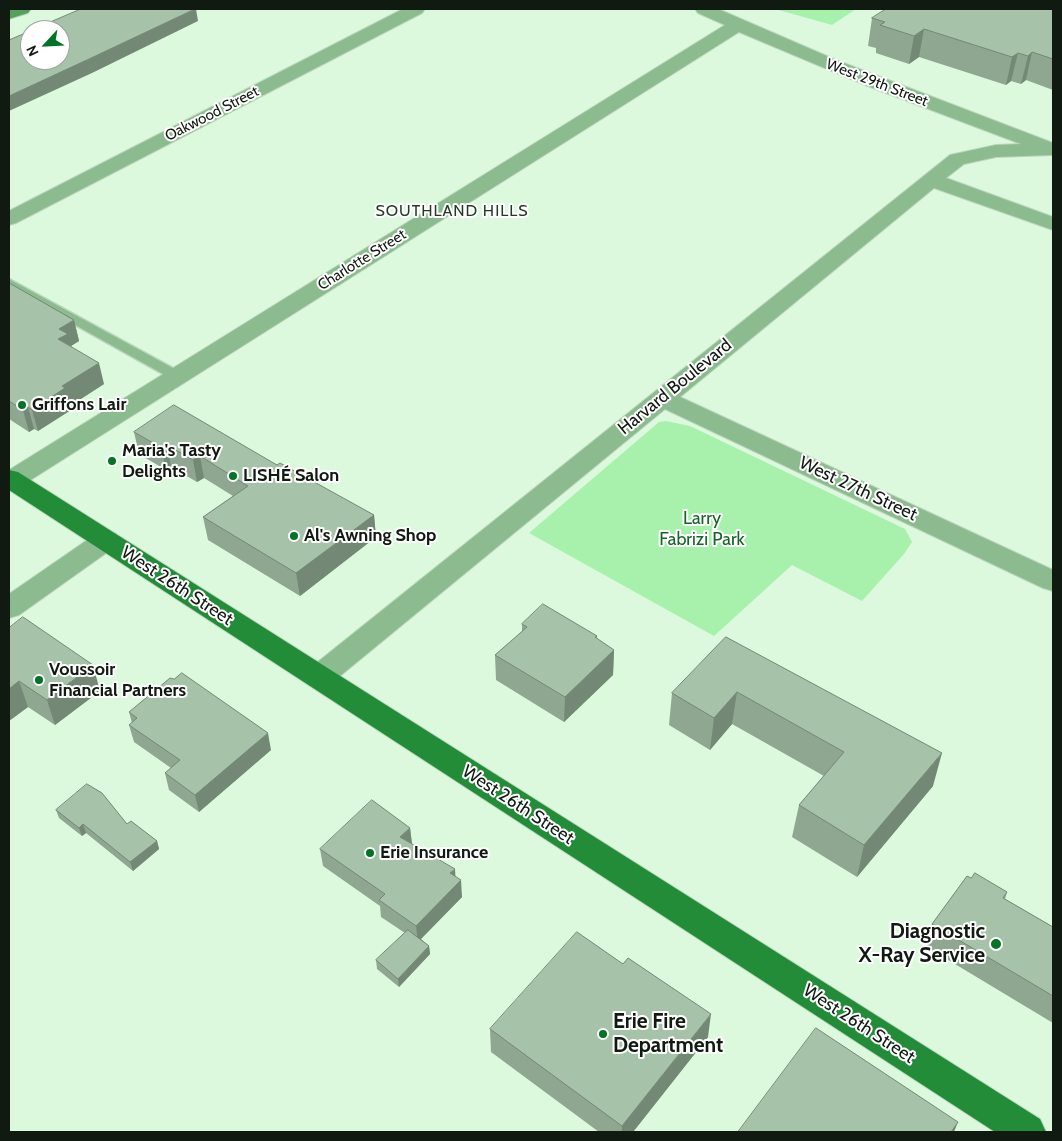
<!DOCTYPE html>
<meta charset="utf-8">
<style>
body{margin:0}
#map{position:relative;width:1062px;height:1141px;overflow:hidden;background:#dcf9dd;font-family:Cabin,sans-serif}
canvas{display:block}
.frame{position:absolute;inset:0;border:10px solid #101a10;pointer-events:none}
.north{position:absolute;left:20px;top:20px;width:50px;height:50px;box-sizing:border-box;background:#fff;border:1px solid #9fa39f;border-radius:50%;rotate:245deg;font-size:14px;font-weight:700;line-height:20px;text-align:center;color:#101a10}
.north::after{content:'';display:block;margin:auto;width:18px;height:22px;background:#037326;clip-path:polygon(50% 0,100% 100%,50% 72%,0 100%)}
</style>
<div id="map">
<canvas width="1062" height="1141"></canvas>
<div class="frame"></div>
<div class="north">N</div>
</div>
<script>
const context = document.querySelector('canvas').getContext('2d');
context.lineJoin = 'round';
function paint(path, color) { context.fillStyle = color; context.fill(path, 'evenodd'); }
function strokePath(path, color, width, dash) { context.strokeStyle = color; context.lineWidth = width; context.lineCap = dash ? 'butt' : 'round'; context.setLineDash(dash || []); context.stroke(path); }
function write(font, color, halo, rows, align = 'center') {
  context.font = font + ' Cabin,sans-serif'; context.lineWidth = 4; context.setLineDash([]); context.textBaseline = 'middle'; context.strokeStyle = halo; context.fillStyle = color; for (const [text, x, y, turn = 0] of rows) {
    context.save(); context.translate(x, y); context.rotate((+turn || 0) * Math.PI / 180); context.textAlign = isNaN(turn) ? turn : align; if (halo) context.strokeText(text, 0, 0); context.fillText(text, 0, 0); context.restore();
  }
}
paint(new Path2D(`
 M775 9H856L832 25Z
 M666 421 690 426 905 529 912 542 904 554 862 601 792 565 714 636 529 533 659 422Z`), '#a7f1ad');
const lane = new Path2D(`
 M9 279 182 373 184 376 182 379H172L9 288Z`);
const street = new Path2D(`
 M403 9H425L422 13 16 223 9 225V211Z
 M695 9H718L836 60 1053 143V155L996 157 964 164 946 178 1053 217V230L934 188 680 397 1053 570V591L1043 588 665 409 329 685 319 688 309 685 304 677 309 669 950 155 996 145 1021 144 865 85 739 32 21 486 9 488V470L725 25 698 13Z
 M106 531 116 534 119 540 116 546 19 615 9 618V594L96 534Z`);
const secondary = new Path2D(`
 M9 9H31L28 13 9 19Z`);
const primary = new Path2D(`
 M9 470 18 472 1040 1119 1046 1132H995L9 490Z`);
strokePath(lane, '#bbd5bc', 3);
strokePath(street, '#bbd5bc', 2);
strokePath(secondary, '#bbd5bc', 2);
strokePath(primary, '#bbd5bc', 2);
paint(lane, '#8bbb8f');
paint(street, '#8bbb8f');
paint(secondary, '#56a05f');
paint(primary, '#228c39');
paint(new Path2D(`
 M1053 9V90L1026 80 1021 84 1011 81 1006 85 919 57 909 64 876 53V48L868 46 872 18Z
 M9 285 74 320 79 341 71 346 104 384 70 406 71 410 38 431 34 429 29 432 9 419Z
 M134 432 277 465 374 515 376 537 300 596 208 540 203 517 233 496 204 478 197 482 171 467 166 470 139 454Z
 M522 624 597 636V639L614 650 613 675 564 722 496 680 495 655 522 632Z
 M9 628 100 691 55 725 28 707 9 721Z
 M726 637 933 786 857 877 792 837 799 805 824 776 732 724 710 750 669 725 672 693Z
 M129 712 271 750 199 812 169 790 165 773 171 768 134 742 129 725 132 723Z
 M56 810 127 824 157 841 159 849 133 871 86 833 82 836 59 818Z
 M410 828 412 844 456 877 462 897 421 939 429 946 430 954 399 987 377 969 376 960 405 933 381 917 380 906 323 866 320 849Z
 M971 878 1007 892 1005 899 1053 927V1023L925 946 932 924Z
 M490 1029 708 1037 633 1132H599L491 1052Z`), '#8fa790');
paint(new Path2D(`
 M195 9H196L198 21 92 73 9 111V96Z
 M924 29 919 57 909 64 914 36Z
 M1032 52 1026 80 1021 84 1028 56Z
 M1018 53 1011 81 1006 85 1012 57Z
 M74 320 79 341 71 346 58 339 59 329Z
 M99 363 104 384 70 406 71 410 38 431 32 410 62 386Z
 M28 407 34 429 29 432 23 410Z
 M167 445 171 467 166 470 162 448Z
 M200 456 204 478 197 482 193 460Z
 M374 515 376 537 300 596 296 573Z
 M614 650 613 675 564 722 565 697Z
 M93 665 100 691 55 725 47 700Z
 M19 681 28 707 9 721V689Z
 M737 692 732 724 710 750 714 718Z
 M268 733 271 750 199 812 195 795Z
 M942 753 933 786 857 877 864 845Z
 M83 824 86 833 82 836 79 828Z
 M410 828 412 844 400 837Z
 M157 841 159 849 133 871 130 862Z
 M455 869 456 885 461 880 462 897 418 942 416 926 450 873Z
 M429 946 430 954 399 987 398 979Z
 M711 1014 708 1037 633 1132H622V1126Z
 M958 1122 954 1132H951Z`), '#748876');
const building = new Path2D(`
 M81 9H195L89 59 9 96V40L30 31V60H60V30H32Z
 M886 9H1053V59L1032 52 1028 56 1018 53 1012 57 924 29 914 36 880 25 885 22 872 18Z
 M11 284 74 320 59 329 68 334 58 339 99 363 62 386 65 388 32 410 28 407 23 410 9 401V285Z
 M174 405 277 465 280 463 374 515 296 573 203 517 248 486 200 456 193 460 167 445 162 448 134 432Z
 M543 604 597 636 595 637 614 650 565 697 495 655 527 627 522 624Z
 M23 617 93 665 47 700 19 681 9 689V628Z
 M726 637 942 753 864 845 799 805 844 752 737 692 714 718 672 693Z
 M182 673 268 733 195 795 165 773 180 760 129 725 137 718 129 712 170 678 174 679Z
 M87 784 102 793 127 824 131 821 157 841 130 862 83 824 79 828 56 810Z
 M372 800 410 828 400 837 455 869 450 873 461 880 416 926 379 900 385 894 320 849Z
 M975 873 1007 892 1003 898 1053 927V996L932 924 967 876 971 878Z
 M408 930 429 946 398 979 376 960Z
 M577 932 623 964 628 958 711 1014 622 1126 490 1029Z
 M816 1028 958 1122 951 1132H738Z`);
paint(building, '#a6c2a8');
strokePath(building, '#748876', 1);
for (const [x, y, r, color] of [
 [22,405,5,"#037326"],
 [112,461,5,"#037326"],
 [233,476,5,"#037326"],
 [294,536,5,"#037326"],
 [39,680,5,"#037326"],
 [370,853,5,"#037326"],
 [996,944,6,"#037326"],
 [603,1034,5,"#037326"]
]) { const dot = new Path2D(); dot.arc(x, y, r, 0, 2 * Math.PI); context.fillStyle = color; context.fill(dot); strokePath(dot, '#fff', 2); }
write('15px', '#101a10', '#fff', [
 ["West 29th Street",877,83,21],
 ["Oakwood Street",212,114,-27],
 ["Charlotte Street",362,260,-32]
]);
context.letterSpacing = '1px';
write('16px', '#233a25', '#fff', [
 ["SOUTHLAND HILLS",452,211]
]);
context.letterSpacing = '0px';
write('18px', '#101a10', '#fff', [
 ["Harvard Boulevard",675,387,-39],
 ["West 27th Street",858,489,25],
 ["West 26th Street",177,586,33],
 ["West 26th Street",518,805,33],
 ["West 26th Street",859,1024,33]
]);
write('bold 18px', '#101a10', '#fff', [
 ["Griffons Lair",32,405],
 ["Maria's Tasty",122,451],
 ["Delights",122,472],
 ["LISHÉ Salon",243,476],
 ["Al's Awning Shop",304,536],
 ["Voussoir",49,670],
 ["Financial Partners",49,691],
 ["Erie Insurance",380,853]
], 'left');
write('18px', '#166427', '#fff', [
 ["Larry",702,519],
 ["Fabrizi Park",702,540]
]);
write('bold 21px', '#101a10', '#fff', [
 ["Diagnostic",985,932],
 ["X-Ray Service",985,956],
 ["Erie Fire",613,1022,"left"],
 ["Department",613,1046,"left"]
], 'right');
</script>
